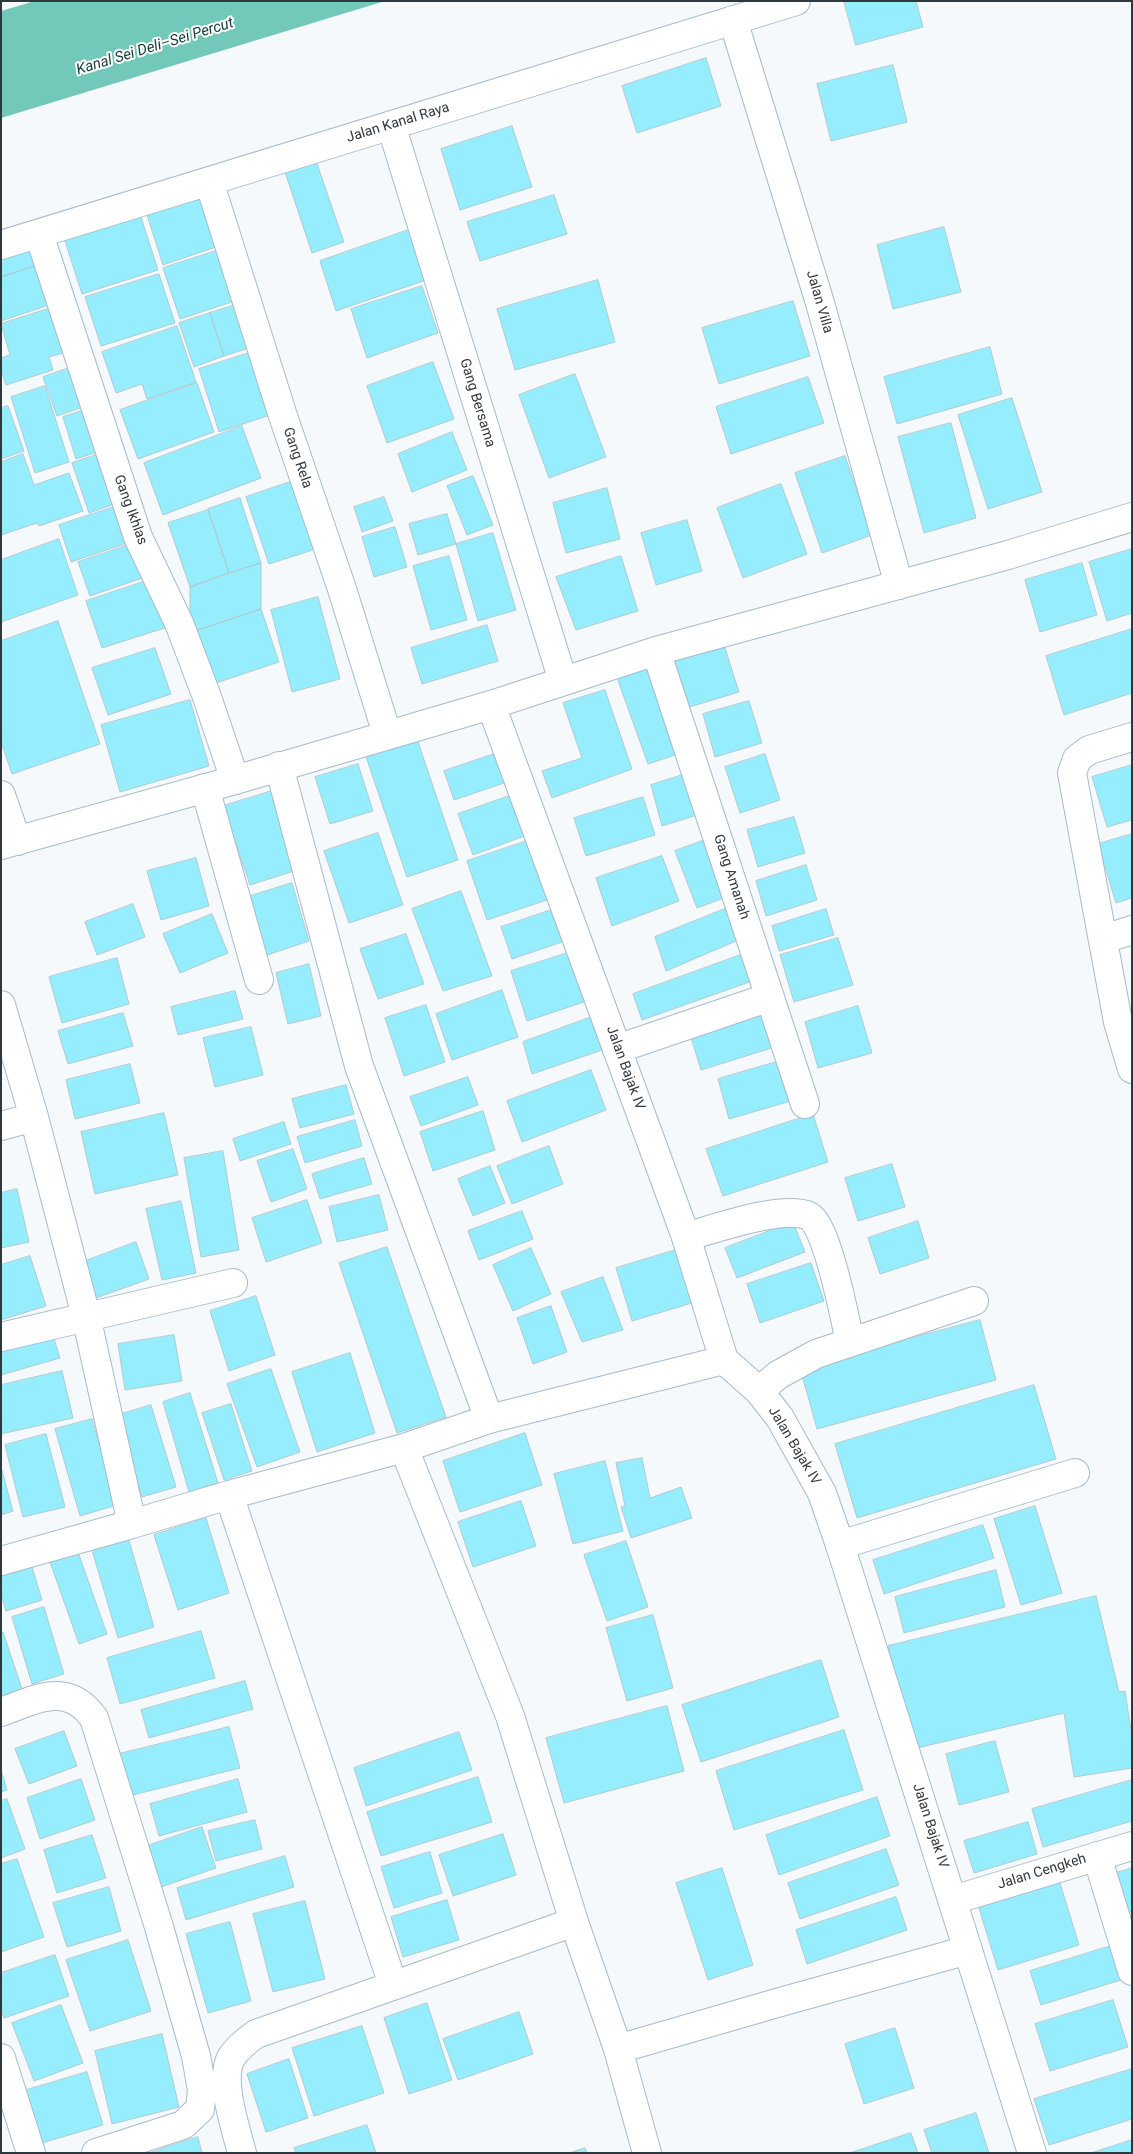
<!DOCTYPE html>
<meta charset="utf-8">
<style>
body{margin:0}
#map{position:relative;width:1133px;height:2154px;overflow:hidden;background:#f5f9fc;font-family:Roboto,sans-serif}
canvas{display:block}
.frame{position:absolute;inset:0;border:2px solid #30383f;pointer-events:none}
</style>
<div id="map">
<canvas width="1133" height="2154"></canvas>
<div class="frame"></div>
</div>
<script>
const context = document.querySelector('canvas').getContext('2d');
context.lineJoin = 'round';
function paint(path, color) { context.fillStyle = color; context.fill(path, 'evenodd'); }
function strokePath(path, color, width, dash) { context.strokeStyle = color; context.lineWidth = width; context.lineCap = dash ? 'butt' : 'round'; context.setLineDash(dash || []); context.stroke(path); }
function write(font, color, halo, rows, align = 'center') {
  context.font = font + ' Roboto,sans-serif'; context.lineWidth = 4; context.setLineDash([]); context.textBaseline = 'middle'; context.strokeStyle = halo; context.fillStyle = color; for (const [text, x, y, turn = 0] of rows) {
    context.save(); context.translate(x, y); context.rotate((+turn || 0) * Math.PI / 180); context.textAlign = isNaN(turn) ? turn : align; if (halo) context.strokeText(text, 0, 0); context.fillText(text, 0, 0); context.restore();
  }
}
paint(new Path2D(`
 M35 1H385L1 118V11Z`), '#72c8b9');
const building = new Path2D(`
 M844 1H916L923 27 856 45Z
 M706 58 721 106 637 133 622 86Z
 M893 65 907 122 831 141 817 84Z
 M512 126 532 187 460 210 441 149Z
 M315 158 344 242 312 253 284 169Z
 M209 194 225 244 163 265 147 215Z
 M554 195 567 234 480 261 467 222Z
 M139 211 158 270 82 294 63 235Z
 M417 227 435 277 336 311 320 261Z
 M944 227 961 292 893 309 877 245Z
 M36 235 45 263 1 277V247Z
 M228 247 244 298 180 319 163 268Z
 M45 263 58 302 1 321V277Z
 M159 274 175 323 101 346 85 297Z
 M598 280 615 342 515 370 497 309Z
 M422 286 438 333 367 358 351 309Z
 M793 301 810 356 719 384 702 328Z
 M244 302 258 345 224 356 210 313Z
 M60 305 74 350 49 357 53 370 6 385 1 370V358L10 355 1 324Z
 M210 313 224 356 194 367 179 323Z
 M177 326 196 382 147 399 142 384 116 393 102 352Z
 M990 347 1002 394 897 424 884 377Z
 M258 350 279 412 219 432 199 369Z
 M433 362 454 419 387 443 367 386Z
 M78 365 92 404 57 416 43 377Z
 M575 374 606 457 549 478 519 395Z
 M808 377 824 423 731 454 716 407Z
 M197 383 214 432 138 459 120 410Z
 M45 386 69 462 35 473 11 397Z
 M1012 398 1042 492 988 509 958 415Z
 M8 406 24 451 1 459V408Z
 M94 407 107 449 76 459 63 417Z
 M951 423 976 518 924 533 898 437Z
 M242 426 261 478 163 515 144 463Z
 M452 432 467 470 412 492 398 454Z
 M108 451 125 500 89 513 72 463Z
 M23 454 34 485 69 473 83 511 39 526 37 523 1 535V462Z
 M845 456 872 535 822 553 795 473Z
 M473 476 493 525 467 535 447 486Z
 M296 480 319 548 269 564 246 497Z
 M781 484 807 554 743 578 717 508Z
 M607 488 620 539 566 553 553 503Z
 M384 497 393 521 362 532 354 507Z
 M240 498 261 563 229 573 208 509Z
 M123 504 136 540 71 562 59 525Z
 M208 510 229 573 190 587 168 523Z
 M447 514 456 544 418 555 409 524Z
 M687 520 702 571 656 585 641 533Z
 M395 527 407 567 374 577 362 537Z
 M493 533 516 610 478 621 456 544Z
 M59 539 78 595 1 622V560Z
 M140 541 151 575 90 596 78 562Z
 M1132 549V613L1107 621 1089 562Z
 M449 556 467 620 431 630 413 566Z
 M621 556 638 611 576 630 556 577Z
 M261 563V609L190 633V587Z
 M1082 563 1097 615 1040 632 1025 580Z
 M155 578 171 626 102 648 86 601Z
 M318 597 340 679 292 692 271 610Z
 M261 609 279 662 207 686 190 633Z
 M58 621 100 744 12 774 1 742V641Z
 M487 625 498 661 422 684 411 648Z
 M1132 629V693L1064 715 1046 656Z
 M724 645 739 692 686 708 672 661Z
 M155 648 171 694 108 715 92 668Z
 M650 662 681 753 648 764 616 675Z
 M605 690 632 769 552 798 542 771 582 758 563 703Z
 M190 700 209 766 120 792 101 725Z
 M749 701 762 743 715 757 703 714Z
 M416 736 458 860 407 877 365 754Z
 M497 753 507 782 454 800 444 771Z
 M765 754 780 800 740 813 725 767Z
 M358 764 373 811 330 824 315 777Z
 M1132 765V820L1107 827 1092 777Z
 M692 772 704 813 662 826 651 785Z
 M272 791 297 870 250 885 223 806Z
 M515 794 530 834 473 855 458 814Z
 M643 797 655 835 586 856 574 818Z
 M794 817 805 853 758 867 747 830Z
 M378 833 403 905 349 923 324 851Z
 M1132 834V898L1116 903 1098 844Z
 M710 838 732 895 697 908 675 851Z
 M533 839 553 898 487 920 467 861Z
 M662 856 679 901 612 926 596 878Z
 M196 858 209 906 161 920 147 871Z
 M806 865 817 900 766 916 756 881Z
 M292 883 309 941 264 956 244 898Z
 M461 891 492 976 443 991 412 909Z
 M133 904 145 937 97 955 85 922Z
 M732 906 743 938 666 971 655 937Z
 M560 907 571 939 512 959 501 927Z
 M826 909 834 935 779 951 772 926Z
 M212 914 228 953 180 973 163 934Z
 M406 934 424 984 378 999 360 949Z
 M838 938 853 985 794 1002 780 955Z
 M574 951 590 1000 527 1021 511 971Z
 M746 953 755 980 642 1020 633 994Z
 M117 958 129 1004 62 1023 49 977Z
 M309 964 321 1016 288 1024 276 973Z
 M502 990 518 1037 452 1060 436 1014Z
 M235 991 243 1019 178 1035 171 1007Z
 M426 1005 445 1062 404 1076 385 1018Z
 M858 1006 872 1053 818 1068 805 1022Z
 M764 1011 775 1047 701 1070 690 1034Z
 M123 1013 133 1046 68 1064 58 1031Z
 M597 1015 608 1048 532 1074 523 1042Z
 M251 1027 263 1075 215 1087 203 1038Z
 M780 1061 791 1101 729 1119 718 1079Z
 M130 1064 140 1103 75 1119 66 1080Z
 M591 1070 606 1110 522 1142 507 1101Z
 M468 1077 478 1105 421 1126 410 1097Z
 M346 1085 354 1114 300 1128 292 1099Z
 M483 1111 495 1150 433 1171 420 1132Z
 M164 1113 178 1175 95 1194 81 1132Z
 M813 1114 828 1162 723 1196 706 1149Z
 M355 1120 362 1146 305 1163 297 1137Z
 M284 1122 291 1144 240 1161 233 1139Z
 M549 1146 563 1184 512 1204 497 1166Z
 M293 1149 307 1189 271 1202 257 1161Z
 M223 1151 239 1250 201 1257 184 1158Z
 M364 1158 372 1184 320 1199 312 1174Z
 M892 1164 905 1207 858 1221 845 1178Z
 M490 1166 505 1203 473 1216 458 1179Z
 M17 1189 29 1242 1 1248V1193Z
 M379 1195 388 1230 337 1242 329 1207Z
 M307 1200 322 1243 266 1262 252 1218Z
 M181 1201 196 1273 162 1280 146 1209Z
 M522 1211 533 1239 479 1260 468 1231Z
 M918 1221 929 1258 880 1274 868 1238Z
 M793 1222 805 1252 737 1278 725 1248Z
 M136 1242 149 1279 96 1298 83 1262Z
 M387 1247 446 1417 397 1433 339 1263Z
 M686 1247 702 1300 632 1321 616 1268Z
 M531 1248 551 1294 513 1311 493 1265Z
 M30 1256 46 1306 1 1320V1265Z
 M811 1263 824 1301 760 1323 747 1284Z
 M603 1277 623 1330 582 1342 561 1292Z
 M256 1296 275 1355 229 1371 210 1311Z
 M551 1306 567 1352 533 1364 517 1318Z
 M980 1320 996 1380 817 1429 800 1368Z
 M51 1329 60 1358 1 1375V1343Z
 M174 1335 182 1381 125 1390 118 1344Z
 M350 1353 375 1433 317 1452 292 1372Z
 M271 1369 300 1452 257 1467 227 1384Z
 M62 1371 73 1418 1 1434V1385Z
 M1034 1385 1056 1459 857 1518 835 1444Z
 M190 1393 218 1483 189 1492 163 1402Z
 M231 1404 252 1471 224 1480 202 1413Z
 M151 1405 176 1487 142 1497 118 1415Z
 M92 1419 117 1505 80 1516 55 1429Z
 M525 1433 542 1485 460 1512 443 1461Z
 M46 1434 65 1507 23 1517 5 1445Z
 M642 1458 650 1498 681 1487 692 1518 631 1538 621 1507 625 1506 616 1463Z
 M605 1461 623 1531 573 1544 554 1474Z
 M1 1467 13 1511 1 1515Z
 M521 1501 536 1546 473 1567 458 1522Z
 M1035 1506 1062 1593 1021 1605 994 1519Z
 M206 1518 229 1593 178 1610 154 1535Z
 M983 1525 994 1558 884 1594 873 1560Z
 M128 1537 154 1627 118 1638 91 1547Z
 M626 1541 648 1607 607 1621 584 1555Z
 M78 1552 107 1634 79 1644 50 1562Z
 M32 1567 42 1600 6 1611 1 1594V1576Z
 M996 1570 1005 1607 904 1633 895 1597Z
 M1096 1596 1119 1692 1125 1691 1132 1737V1768L1074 1777 1064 1713 913 1749 888 1646Z
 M44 1607 64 1674 32 1684 12 1617Z
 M653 1615 673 1688 627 1701 606 1628Z
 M201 1631 215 1678 120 1704 107 1658Z
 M1 1632H3L22 1689 1 1696Z
 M821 1660 839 1717 701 1762 682 1705Z
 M245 1681 253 1709 149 1738 141 1710Z
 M667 1706 684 1771 564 1803 546 1738Z
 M229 1727 240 1768 129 1796 119 1754Z
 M844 1730 863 1790 734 1830 716 1771Z
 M64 1731 77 1766 29 1784 15 1749Z
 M459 1732 472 1770 366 1806 354 1768Z
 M995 1741 1009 1792 959 1805 946 1754Z
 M1 1770 7 1790 1 1792Z
 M478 1777 492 1822 381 1856 367 1812Z
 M81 1779 95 1820 40 1839 27 1798Z
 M238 1779 247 1812 159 1836 150 1804Z
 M1132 1780V1821L1043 1847 1032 1809Z
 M877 1797 890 1836 779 1875 766 1835Z
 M7 1799 25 1849 1 1858V1801Z
 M255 1820 262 1849 216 1861 208 1831Z
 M1028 1822 1037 1854 974 1873 964 1841Z
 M202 1827 216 1868 161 1887 147 1846Z
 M503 1834 516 1875 453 1896 439 1855Z
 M92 1835 106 1878 57 1893 44 1850Z
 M886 1849 899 1885 800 1919 788 1883Z
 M430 1852 442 1893 394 1908 381 1867Z
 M285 1856 294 1887 186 1920 177 1888Z
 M17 1859 44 1937 1 1952V1864Z
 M722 1868 753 1965 708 1980 676 1883Z
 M1132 1868V1912H1129L1116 1873Z
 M1060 1883 1079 1945 998 1970 979 1908Z
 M109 1887 121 1931 67 1947 53 1903Z
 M896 1897 907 1930 807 1964 796 1930Z
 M447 1900 459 1940 403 1957 391 1917Z
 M305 1901 325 1979 273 1992 253 1914Z
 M230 1922 251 2001 208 2013 186 1934Z
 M128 1940 151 2011 90 2031 66 1960Z
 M1114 1945 1124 1979 1041 2005 1030 1971Z
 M55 1955 69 1996 4 2018 1 2009V1973Z
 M1113 2000 1128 2047 1050 2071 1035 2024Z
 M427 2003 452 2080 409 2094 384 2018Z
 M61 2005 83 2063 34 2081 12 2023Z
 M519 2012 533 2054 458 2080 443 2039Z
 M362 2026 384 2093 314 2116 292 2048Z
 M895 2028 914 2088 864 2104 845 2044Z
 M162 2034 179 2107 112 2124 95 2051Z
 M289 2059 308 2118 266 2132 247 2074Z
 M1132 2069V2119L1049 2145 1034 2099Z
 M87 2072 103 2125 35 2145 20 2092Z
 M976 2113 989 2153H932L924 2130Z
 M367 2125 376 2153H296L294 2148Z
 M911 2133 918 2153H850Z
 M198 2137 202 2153H149Z
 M1132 2140V2153H1091Z
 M585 2148 587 2153H570Z`);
paint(building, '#96edfe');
strokePath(building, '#aecbd1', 1);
const street = new Path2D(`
 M733 20 820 303 899 585
 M391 125 563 681
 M209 181 282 413 342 589 387 734
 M39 234 138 537 179 623 207 697 235 780
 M1 245 796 1
 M656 651 805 1104
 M1132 737 1089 750 1077 759 1072 773 1118 1022 1132 1069
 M279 766 359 1066 489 1419
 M205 788 259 980
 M1 795 17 841
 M1104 939 1132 930
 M1 1005 34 1117
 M617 1049 770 997
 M1 1126 34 1117 86 1316 132 1524 229 1495 404 1448 489 1419 724 1360
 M686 1237C713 1229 784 1204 809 1216 827 1225 845 1319 850 1342
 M1 1337 233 1283
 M759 1391 778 1375 816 1354 974 1301
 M404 1448 510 1716 574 1922
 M229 1495 393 1985
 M840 1545 1075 1473
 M1 1561 132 1524
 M1 1712C37 1699 67 1681 94 1718L159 1927 196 2056 202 2090 200 2109 183 2125 96 2153
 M1097 1856 1132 1971
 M618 2049 647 2153
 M1 2058 31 2153
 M242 2153C236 2129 219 2081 231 2058 237 2048 246 2041 256 2034L574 1922 618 2049 784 2001 968 1950`);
const secondary = new Path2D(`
 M491 705 686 1237 724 1360 759 1391 780 1418 822 1493 840 1545 1032 2153
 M1 845 235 780 491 705 656 651 1008 555 1132 517
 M953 1900 1132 1846`);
strokePath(street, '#a7bbcb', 30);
strokePath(secondary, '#a7bbcb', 30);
strokePath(street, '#fff', 28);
strokePath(secondary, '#fff', 28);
write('14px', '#30383f', '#fff', [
 ["Jalan Kanal Raya",398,123,-17],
 ["Jalan Villa",819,302,74],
 ["Gang Bersama",477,403,73],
 ["Gang Rela",297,458,71],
 ["Gang Ikhlas",130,510,70],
 ["Gang Amanah",731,877,72],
 ["Jalan Bajak IV",625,1068,70],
 ["Jalan Bajak IV",794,1446,59],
 ["Jalan Bajak IV",930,1826,72],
 ["Jalan Cengkeh",1042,1872,-17]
]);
write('italic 15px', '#133c35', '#fff', [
 ["Kanal Sei Deli–Sei Percut",155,47,-17]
]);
</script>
